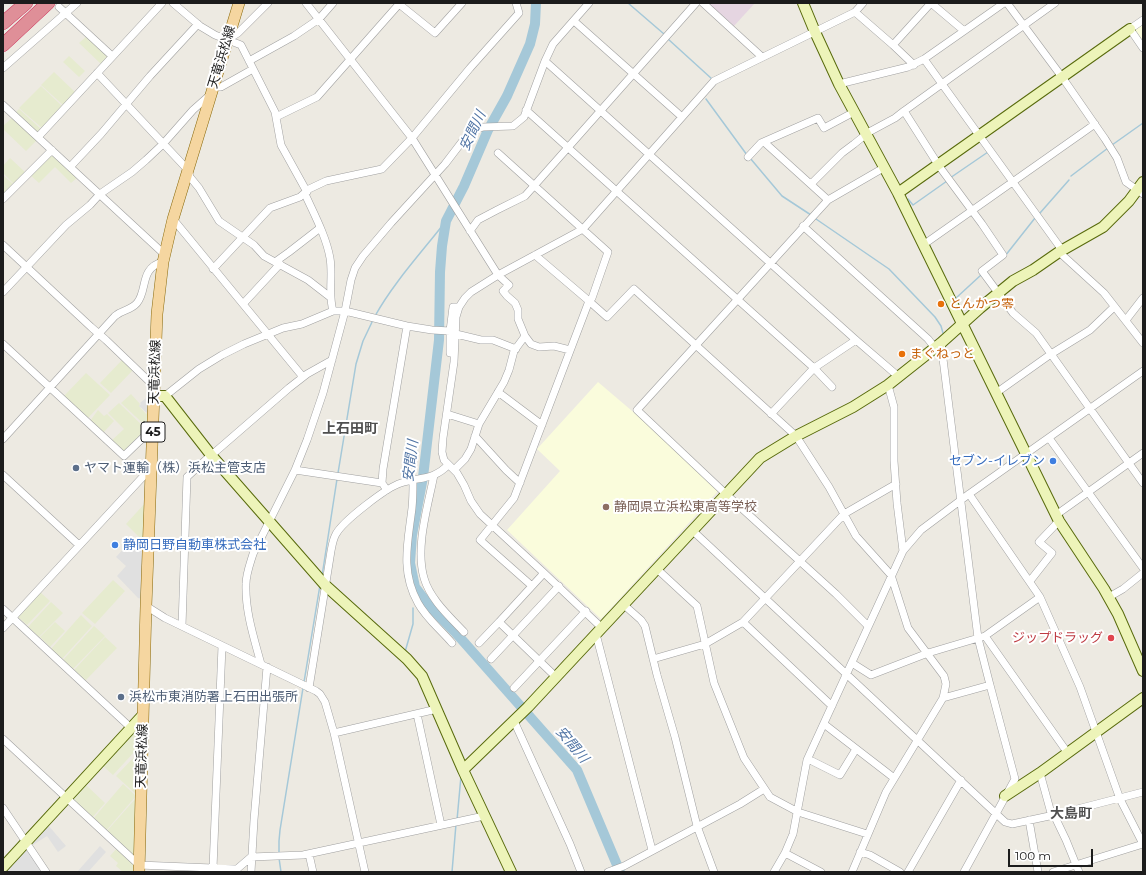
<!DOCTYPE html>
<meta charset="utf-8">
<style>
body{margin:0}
#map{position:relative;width:1146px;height:875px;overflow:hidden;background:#edeae2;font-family:Montserrat,sans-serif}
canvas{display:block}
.frame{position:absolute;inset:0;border:4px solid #1c1c1c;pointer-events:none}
.scale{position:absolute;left:1008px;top:849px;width:85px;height:18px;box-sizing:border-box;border:2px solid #1c1c1c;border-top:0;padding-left:5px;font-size:12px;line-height:14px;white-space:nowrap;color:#1c1c1c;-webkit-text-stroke:3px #fff;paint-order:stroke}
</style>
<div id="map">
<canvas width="1146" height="875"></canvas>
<div class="frame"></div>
<div class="scale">100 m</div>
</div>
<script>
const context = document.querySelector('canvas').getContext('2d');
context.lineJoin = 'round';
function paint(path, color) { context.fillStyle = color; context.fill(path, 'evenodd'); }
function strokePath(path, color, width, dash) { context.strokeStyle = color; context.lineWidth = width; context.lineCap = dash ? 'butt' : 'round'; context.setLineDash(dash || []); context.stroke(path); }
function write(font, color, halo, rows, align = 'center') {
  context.font = font + ' Montserrat,"Noto Sans JP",sans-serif'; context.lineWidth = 4; context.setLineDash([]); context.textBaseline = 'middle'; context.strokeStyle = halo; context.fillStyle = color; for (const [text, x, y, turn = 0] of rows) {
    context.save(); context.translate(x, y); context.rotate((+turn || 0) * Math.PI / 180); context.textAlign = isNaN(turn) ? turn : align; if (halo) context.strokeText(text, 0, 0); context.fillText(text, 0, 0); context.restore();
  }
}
paint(new Path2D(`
 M708 3H755L734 26Z`), '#e5d5e1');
paint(new Path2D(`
 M1143 24V42L1135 30Z
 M598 382 638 416 719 490 601 619 507 530 560 471 537 449Z`), '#fafcdc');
paint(new Path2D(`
 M87 36 106 53 107 58 101 64 79 43Z
 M69 56 85 71 79 77 63 62Z
 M54 72 75 92 63 105 41 85Z
 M41 86 62 106 42 128 19 108Z
 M19 109 41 129 38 132H35L15 113Z
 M13 117 37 140 26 151 3 129V126Z
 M53 154 78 177 71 183 46 158Z
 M10 158 25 172 14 184 3 173V166Z
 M46 158 55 167 39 183 29 174Z
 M3 175 13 184 3 195Z
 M123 359 133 370 111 393 100 383Z
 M86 373 110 395 87 419 63 397Z
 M131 394 140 404 139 406 146 414 150 411 149 429 121 403Z
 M119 403 146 429 123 452 111 441 124 429 108 413Z
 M98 410 104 416 107 414 114 421 103 433 90 421Z
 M146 502 144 542 126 524Z
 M113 580 125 591 95 624 82 613Z
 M40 592 50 601 27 625 17 616Z
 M51 602 63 613 39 637 28 627Z
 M81 615 92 626 62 659 51 649Z
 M55 622 65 631 50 647 40 637Z
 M94 626 105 636 73 669 63 660Z
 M105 637 117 648 85 681 74 670Z
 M136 727 138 728 137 749 113 775 102 765Z
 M137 754 136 794 116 776Z
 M85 784 105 803 91 819 70 800Z
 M123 784 136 796 105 832 92 820Z
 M136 798 134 858 106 832Z
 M117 848 133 863V872H123L116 866 118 863 110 856Z`), '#e6ebcf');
paint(new Path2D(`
 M152 393 150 410 147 413 139 406 141 404 140 403Z
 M139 538 144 543 142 599 138 598 117 576 126 566 116 557 126 546 129 549Z
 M48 825 66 846 58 852 47 836 33 845 32 842Z
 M100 846 106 852 88 872H77Z
 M26 848 42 872H3V871Z`), '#e0e0e0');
strokePath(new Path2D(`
 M628 3 664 34
 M668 39 712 79
 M706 99 747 155
 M1112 145 1143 123
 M750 158 782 196 811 215
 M1071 176 1108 148
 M950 178 988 152
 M908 199 913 205 947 181
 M1040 213 1069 180
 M816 219 889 269 935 317 941 326 943 333
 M1005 256 1035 218
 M956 298 981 275
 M375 316C394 282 422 252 446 221
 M338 473 356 364 363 341 373 320
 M322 576 337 479
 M405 652 413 624V608
 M304 682 320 585
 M457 820 461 776
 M279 854V841L280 830 303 688
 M279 858 281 872
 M452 872 456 824`), '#a5c8d8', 1.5);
strokePath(new Path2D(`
 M536 3 535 24 530 44 507 96 488 130 464 186 446 221 442 246 440 272 439 340 423 477 412 535 410 563 415 587 431 608 455 632 577 770 620 872`), '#a5c8d8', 10);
const street = new Path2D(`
 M173 3 200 26 215 35 241 45 275 112 281 145 307 192
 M306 3 412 138 498 275 509 285 503 291 507 296 515 303 518 310V319L525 336 531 344 539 347 554 346 570 350
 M703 3 762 57
 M931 3 963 30
 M1007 3 1062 77 1105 139 1117 158 1126 182 1143 194
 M1055 3 904 111 939 166 982 224 1003 255 982 271 1013 313 1036 333 1143 483
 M399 4 435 33 462 3
 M59 7 112 56
 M855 12 893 45 914 65
 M1143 20 1130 29 1143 48
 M574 21 682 117
 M227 40 238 33 268 3
 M893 45 931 3
 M924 59 1004 3
 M249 61 294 36 319 19 333 3
 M545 61 856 340 899 377
 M3 68 77 3
 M97 73 188 170 190 177 199 188 219 221 254 245 264 256 308 280 330 297
 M839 84 908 67 924 59 1062 250
 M213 87H221L253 69
 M3 105 164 254
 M526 110 814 368 832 387
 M276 117 317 97 400 3
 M38 137 162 3
 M764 142 828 200
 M498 153 608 252 592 298 589 301 607 317 634 289 796 436 829 487 856 536 891 575 908 628 944 676 946 684 943 698
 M748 157 761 143 818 118 824 128 854 112
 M70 167 101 134 150 76 198 24
 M811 184 842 153 854 144 869 132 895 118 904 111
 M305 194C314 214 326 236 330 258 333 276 328 294 333 311
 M3 199 52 150
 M173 219 303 377
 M803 226 928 339 935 348
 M470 231 478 220 497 210 525 196 696 3
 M3 245 91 327 106 340 155 387
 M923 245 1095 124
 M1059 252 1104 293 1143 343
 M275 262 289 252 320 228
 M213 269 270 208 300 197 309 189 326 181 382 169 412 138 470 68 519 13 516 3
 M3 292 66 225 90 205 100 194 132 172 146 160 163 144 193 110 211 94
 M243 304 280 264
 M1126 320 1143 298
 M456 334 481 340H493L516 349
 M3 344 124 456 153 428
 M450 353V331L453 307H459
 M888 385 894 407V461L897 503 903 551
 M498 392 542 425
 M996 393 1051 354 1090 330 1114 307
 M165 396 199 369 222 355 244 344 283 328 302 324 333 311H345L407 326 432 330 450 331
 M447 414 479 424
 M771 414 814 368 856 340
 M475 436 506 470 520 483
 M1049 438 1143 568
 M3 439 115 316C123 309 130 311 137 303 148 290 139 268 163 262
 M295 470 382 483
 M454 470 465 459 471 449 479 424 504 382 509 370 514 351 525 336
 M3 475 79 545
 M434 475C428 506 415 547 424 578 430 599 449 616 464 632
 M413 480C413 489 413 499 412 508 408 542 400 571 418 603 426 618 441 630 452 643
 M387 490 382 483 383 469 407 326
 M969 494 1040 597 1080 687 1120 799 1143 844
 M1056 515 1143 453
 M693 531 1005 822 1012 824 1054 815 1143 792
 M657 569 697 606 714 683 744 758 770 797 798 812 867 834
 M544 573 499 622 556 677
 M1030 581 1052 553 1039 542 1059 521
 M532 586 480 540 514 498 589 301 535 255
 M1109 597 1123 589 1143 573
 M624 605 641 620 645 626 657 675 675 737 697 826 714 872
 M146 606 165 618 316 691 320 694 325 702 334 733 365 872
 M3 609 131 728
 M743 622 832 706
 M182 626 187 477 211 455 214 453 289 388 307 374 332 360
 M868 626 836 594 727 495 637 410 828 200 885 167
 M3 628 151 468
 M602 628 544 573 480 514 471 501 464 485 457 473 444 460 442 452 443 438 454 362 456 317 459 307 465 298 471 292 498 275 583 229 714 81 855 12 863 3
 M596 634 652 850
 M985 636 1040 597
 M479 643 499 622
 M491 659 559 586
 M653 659 705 644 743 622 844 514 896 484
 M852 663 871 675 928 653 985 636 1067 752
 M261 664C254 638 245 611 246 584 246 574 250 564 253 554L295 470 307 440 323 393 345 311 351 280 355 268 363 256 391 223 445 164 471 130 483 127 513 126 524 117 545 61 553 44 589 3
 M309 688 331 551C332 546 333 539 336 534 343 521 387 487 401 483 419 477 434 480 448 465
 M514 688 586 611
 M417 714 441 825
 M514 721 570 844 581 872
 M824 724 894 778
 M334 733 437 709
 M3 739 139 865 237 869 251 857 303 855 484 816
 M808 759 840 775 856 749
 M1040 773 1051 813 1054 815 1066 840 1079 872
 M3 808 46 872
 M1029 820 1038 872
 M860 852 870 855 900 872
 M785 853 821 872
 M309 854 313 872
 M213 868 222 646
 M251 872 254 820 267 667
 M608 872 624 866 740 804 764 789
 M774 872 785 853 793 834 807 760 903 551 921 530 969 494 1143 371
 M852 872 886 792 943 698 990 685 978 638 941 343
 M908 872 961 780
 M964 872 1015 779 990 685
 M1053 872 1143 844`);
const secondary = new Path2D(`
 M803 3 815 32 839 84 898 193 1059 521 1104 589 1118 614 1143 671
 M898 193 1130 29
 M155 396H165L211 455 325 585 407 659 422 676 463 770 511 872
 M463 770 528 707 760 458 796 436 853 407 888 385 941 343 980 308 1013 281 1033 270 1059 252 1103 227 1129 201 1143 182
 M1005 796 1040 773 1143 698
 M3 867 143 715`);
const primary = new Path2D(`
 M139 872 146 606 157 314 163 262 173 219 239 3`);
const highway = new Path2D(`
 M3 23 26 3
 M3 45 48 3`);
strokePath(street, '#a0a0a0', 8);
strokePath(secondary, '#586a0c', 12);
strokePath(primary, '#89690b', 12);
strokePath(highway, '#ca3059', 14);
strokePath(street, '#fff', 7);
strokePath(secondary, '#edf4b9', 10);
strokePath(primary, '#f5d6a0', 11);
strokePath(highway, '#df8f98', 13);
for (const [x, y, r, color] of [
 [941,304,4,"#e8710a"],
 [902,354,4,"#e8710a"],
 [1053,461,4,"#3f7fe0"],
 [76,468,4,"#5c6f8a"],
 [606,507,4,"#8d6e63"],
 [115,545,4,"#3f7fe0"],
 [1111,638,4,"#e0444e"],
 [121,697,4,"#5c6f8a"]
]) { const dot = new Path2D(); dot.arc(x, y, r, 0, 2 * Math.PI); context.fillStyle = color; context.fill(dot); strokePath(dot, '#fff', 1.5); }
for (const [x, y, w] of [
 [153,432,24]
]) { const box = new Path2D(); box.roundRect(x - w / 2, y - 10, w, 20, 3); context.fillStyle = '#fff'; context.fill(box); strokePath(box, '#1c1c1c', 1); }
write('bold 12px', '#1c1c1c', null, [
 ["45",153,432]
]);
write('13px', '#1c1c1c', '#fff', [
 ["天竜浜松線",222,57,-73],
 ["天竜浜松線",155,372,-88],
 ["天竜浜松線",142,756,-88]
]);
write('13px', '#c56008', '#fff', [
 ["とんかつ零",949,304],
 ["まぐねっと",910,354]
], 'left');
write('13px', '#366cbe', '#fff', [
 ["セブン-イレブン",1045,461],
 ["静岡日野自動車株式会社",123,545,"left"]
], 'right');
write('13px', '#4e5e75', '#fff', [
 ["ヤマト運輸（株）浜松主管支店",84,468],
 ["浜松市東消防署上石田出張所",129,697]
], 'left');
write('13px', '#785e54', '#fff', [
 ["静岡県立浜松東高等学校",614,507]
], 'left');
write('13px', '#be3a42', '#fff', [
 ["ジップドラッグ",1103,638]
], 'right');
write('italic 14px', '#5074a4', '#fff', [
 ["安間川",473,131,-65],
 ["安間川",411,461,-83],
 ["安間川",572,745,50]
]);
write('bold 14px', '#4f4f4f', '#fff', [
 ["上石田町",350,429],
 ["大島町",1071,814]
]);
</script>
